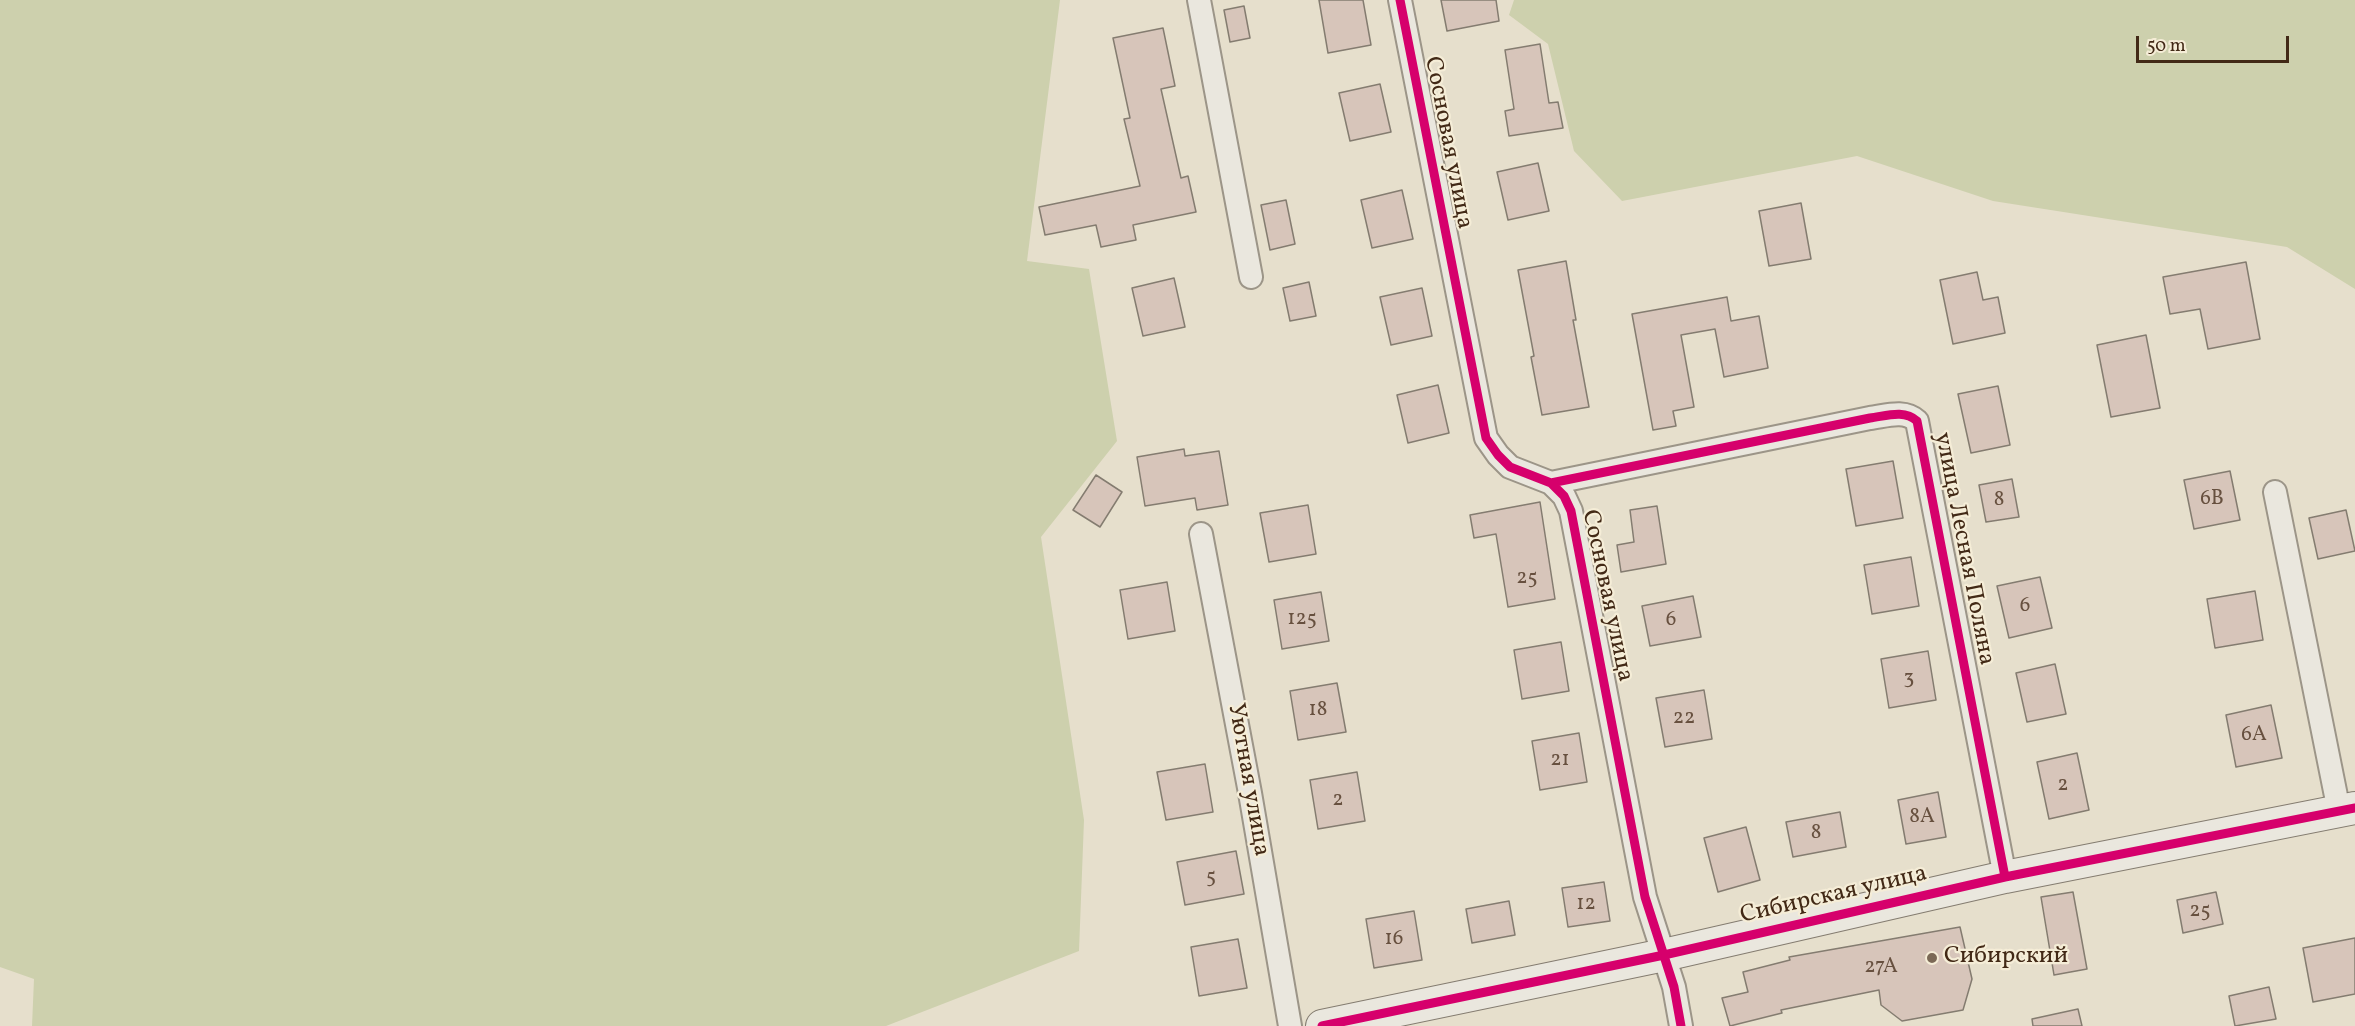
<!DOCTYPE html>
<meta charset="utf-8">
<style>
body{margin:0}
#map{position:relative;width:2355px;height:1026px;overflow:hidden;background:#e6dfcc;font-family:Vollkorn,serif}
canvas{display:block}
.scale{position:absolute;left:2136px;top:36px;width:153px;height:27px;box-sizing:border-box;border:3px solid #422916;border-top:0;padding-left:8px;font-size:18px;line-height:21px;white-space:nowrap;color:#422916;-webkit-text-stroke:4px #f5edd7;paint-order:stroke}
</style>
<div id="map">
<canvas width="2355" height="1026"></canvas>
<div class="scale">50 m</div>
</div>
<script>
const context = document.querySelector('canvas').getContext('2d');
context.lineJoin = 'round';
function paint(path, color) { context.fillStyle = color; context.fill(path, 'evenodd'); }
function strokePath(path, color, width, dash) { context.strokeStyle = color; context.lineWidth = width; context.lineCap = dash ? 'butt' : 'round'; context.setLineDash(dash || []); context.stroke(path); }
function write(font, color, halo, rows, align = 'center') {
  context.font = font + ' Vollkorn,serif'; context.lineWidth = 4.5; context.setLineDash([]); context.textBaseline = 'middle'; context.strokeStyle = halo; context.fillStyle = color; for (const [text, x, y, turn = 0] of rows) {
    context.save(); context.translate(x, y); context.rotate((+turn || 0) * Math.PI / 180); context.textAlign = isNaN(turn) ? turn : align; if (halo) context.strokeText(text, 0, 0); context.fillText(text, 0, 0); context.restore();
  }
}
paint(new Path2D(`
 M0 0H1060L1027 261 1089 269 1117 441 1041 537 1084 820 1079 951 886 1026H32L34 979 0 967Z
 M1514 0H2355V289L2287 247 1993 201 1857 156 1622 201 1574 151 1548 44 1509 15Z`), '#cdd0ad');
const building = new Path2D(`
 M1319 0H1363L1371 45 1328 53Z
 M1441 0H1496L1499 21 1447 31Z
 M1244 6 1250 38 1230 42 1224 10Z
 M1163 28 1175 86 1161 89 1181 178 1188 176 1196 212 1133 225 1136 240 1101 247 1096 225 1045 235 1039 207 1140 186 1124 119 1130 118 1113 38Z
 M1540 44 1549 103 1558 102 1563 128 1509 136 1505 111 1514 109 1505 50Z
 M1380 84 1391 132 1350 141 1339 93Z
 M1538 163 1549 211 1508 220 1497 172Z
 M1402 190 1413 239 1372 248 1361 200Z
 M1286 200 1295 244 1270 250 1261 205Z
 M1801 203 1811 259 1769 266 1759 211Z
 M1566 261 1576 320H1573L1589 407 1542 415 1531 357 1534 356 1518 270Z
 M2246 262 2260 339 2208 349 2200 309 2170 314 2163 277Z
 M1977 272 1983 300 1998 297 2005 333 1953 344 1940 280Z
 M1174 278 1185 327 1143 336 1132 288Z
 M1309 282 1316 316 1290 321 1283 288Z
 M1422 288 1432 336 1391 345 1380 297Z
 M1727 297 1731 321 1759 316 1768 368 1724 377 1715 329 1681 335 1694 407 1673 411 1676 426 1653 430 1632 314Z
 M2146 335 2160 408 2111 417 2097 345Z
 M1438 385 1449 433 1408 443 1397 395Z
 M1998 386 2010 445 1971 453 1958 394Z
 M1184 449 1185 456 1219 451 1228 505 1197 510 1195 498 1145 506 1137 457Z
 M1893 461 1903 518 1856 526 1846 469Z
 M2230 471 2240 520 2194 529 2184 480Z
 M1096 475 1122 492 1100 527 1073 510Z
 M2012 479 2019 517 1986 522 1979 485Z
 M1540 502 1555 599 1508 607 1496 534 1474 538 1470 515Z
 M1308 505 1316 554 1269 562 1260 513Z
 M1657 506 1666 564 1621 572 1617 545 1634 542 1630 510Z
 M2346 510 2355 551 2318 559 2309 518Z
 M1911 557 1919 606 1872 614 1864 565Z
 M2040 577 2052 628 2009 638 1997 586Z
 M1167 582 1175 631 1128 639 1120 590Z
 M2255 591 2263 640 2215 648 2207 599Z
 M1321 592 1329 641 1282 649 1274 600Z
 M1693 596 1701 637 1650 646 1642 606Z
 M1561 642 1569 691 1522 699 1514 650Z
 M1928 651 1936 700 1889 708 1881 659Z
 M2055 664 2066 714 2027 722 2016 673Z
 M1337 683 1346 732 1298 740 1290 691Z
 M1704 690 1712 739 1665 747 1656 698Z
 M2271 705 2282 758 2236 767 2226 715Z
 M1579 733 1587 782 1540 790 1532 741Z
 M2077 753 2089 810 2049 819 2037 762Z
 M1205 764 1213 812 1166 820 1157 772Z
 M1357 772 1365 821 1318 829 1310 780Z
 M1938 792 1946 837 1906 844 1898 800Z
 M1840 812 1846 847 1793 857 1786 822Z
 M1746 827 1760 880 1718 892 1704 838Z
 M1236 851 1244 894 1185 905 1177 862Z
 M1604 882 1610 921 1568 927 1562 888Z
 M2073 892 2087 969 2054 975 2041 897Z
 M2216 892 2223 924 2183 933 2177 900Z
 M1509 901 1515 935 1472 943 1466 909Z
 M1414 911 1422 960 1374 968 1366 919Z
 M1960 927 1972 979 1963 1010 1902 1021 1881 1005 1879 990 1781 1010 1782 1013 1730 1026 1722 998 1748 992 1743 972 1790 960 1789 957Z
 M2355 938V994L2313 1002 2303 948Z
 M1238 939 1247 988 1199 996 1191 947Z
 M2269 987 2276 1019 2235 1026 2229 996Z
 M2078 1009 2082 1026H2033L2032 1019Z`);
paint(building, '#d7c5ba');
strokePath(building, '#847c70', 1.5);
const street = new Path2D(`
 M1199 0 1251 277
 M1400 0 1486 438 1498 455 1510 467 1551 483 1564 496 1571 511 1645 897 1674 987 1681 1026
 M1551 483 1870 418C1886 416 1904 409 1917 421L2005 877
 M2275 492 2339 811
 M1201 534 1250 793 1290 1026`);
const secondary = new Path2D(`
 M1322 1026 1664 955 2005 877 2355 808`);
strokePath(street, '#9c9588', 26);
strokePath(secondary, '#847c70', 34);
strokePath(street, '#eae7de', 22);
strokePath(secondary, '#eae7de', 32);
strokePath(new Path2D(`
 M1400 0 1486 438 1498 455 1510 467 1551 483 1564 496 1571 511 1645 897 1674 987 1681 1026
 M1551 483 1870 418C1886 416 1904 409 1917 421L2005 877
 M1322 1026 1664 955 2005 877 2355 808`), '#d6006c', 9);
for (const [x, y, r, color] of [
 [1932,958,6,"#7b6956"]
]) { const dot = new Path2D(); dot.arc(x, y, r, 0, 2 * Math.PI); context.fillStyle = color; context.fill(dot); strokePath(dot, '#f5edd7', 2); }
write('21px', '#67503f', null, [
 ["6В",2212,500],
 ["8",1999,501],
 ["25",1527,579],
 ["6",2025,607],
 ["125",1302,620],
 ["6",1671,621],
 ["3",1909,679],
 ["18",1318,711],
 ["22",1684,719],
 ["6А",2254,736],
 ["21",1560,761],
 ["2",2063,786],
 ["2",1338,801],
 ["8А",1922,818],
 ["8",1816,834],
 ["5",1211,878],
 ["12",1586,905],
 ["25",2200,912],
 ["16",1394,940],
 ["27А",1881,968]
]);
write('24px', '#422916', '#f5edd7', [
 ["Сосновая улица",1447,143,79],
 ["улица Лесная Поляна",1963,549,79],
 ["Сосновая улица",1606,596,78],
 ["Уютная улица",1247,780,80],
 ["Сибирская улица",1834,896,-13]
]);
write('24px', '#422916', '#f5edd7', [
 ["Сибирский",1944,958]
], 'left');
</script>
